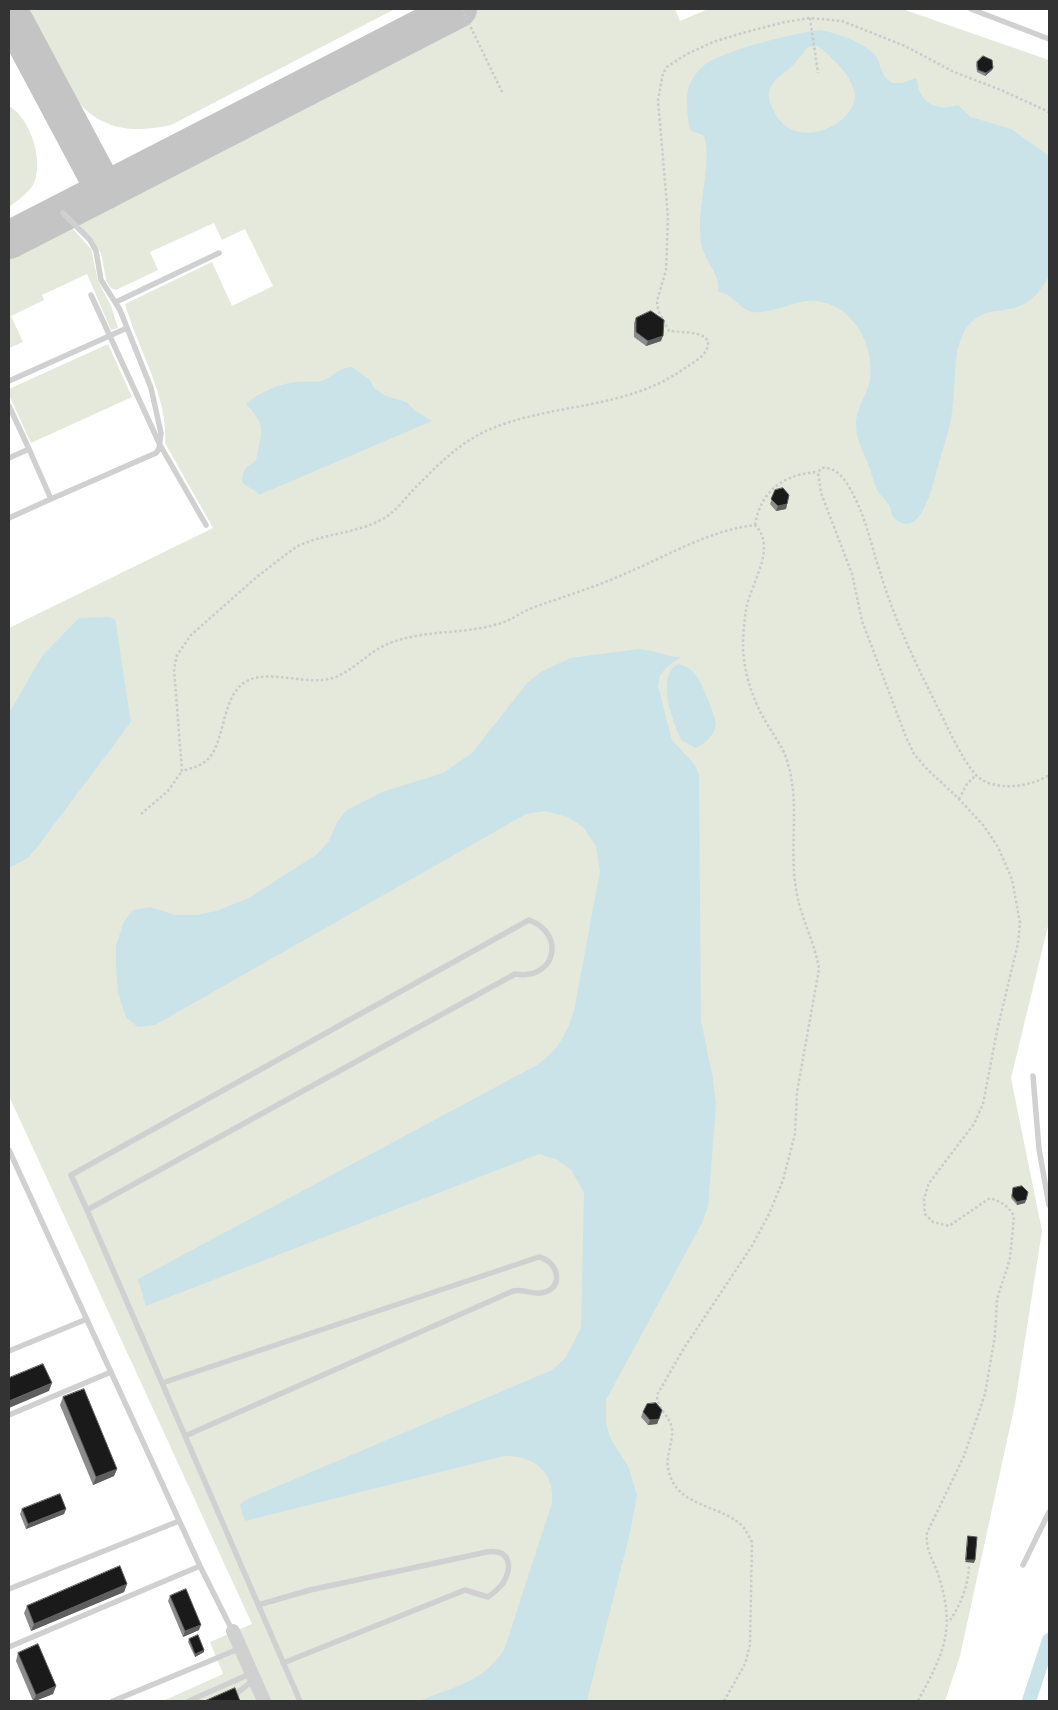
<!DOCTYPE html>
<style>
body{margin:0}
#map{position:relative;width:1058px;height:1710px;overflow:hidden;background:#fff;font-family:"Public Sans",sans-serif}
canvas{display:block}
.frame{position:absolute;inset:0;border:10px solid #333;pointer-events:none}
</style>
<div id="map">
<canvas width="1058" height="1710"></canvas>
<div class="frame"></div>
</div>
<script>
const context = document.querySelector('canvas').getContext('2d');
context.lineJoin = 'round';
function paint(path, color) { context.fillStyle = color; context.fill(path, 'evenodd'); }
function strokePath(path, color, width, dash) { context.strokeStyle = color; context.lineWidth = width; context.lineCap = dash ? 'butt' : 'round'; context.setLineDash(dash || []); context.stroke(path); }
paint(new Path2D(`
 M30 9H395L171 125C77 147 62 77 30 9Z
 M473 9H675L680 21 708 9H902L1049 60V922L1011 1078 1042 1231 1015 1404 960 1656 945 1701H163L223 1674 210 1642 252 1624 9 1096V628L213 528 165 443C169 398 137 347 125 304L212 262 232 306 273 286 245 229 222 240 214 223 150 252 158 270 116 290 111 288 106 280 101 253 73 217Z
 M9 106C30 118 44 160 34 183 30 192 17 201 9 207Z
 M66 221 91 249 98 281 111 306 118 328 111 330 87 274 42 295 44 300 11 316 23 342 9 348V253L19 245Z
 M108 344 132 397 31 443 9 395V389Z`), '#e5e9dc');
paint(new Path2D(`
 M821 30C836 33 868 43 877 58 883 69 880 76 893 83H902L916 78C918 82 918 86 919 90 925 107 942 110 958 105L971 117 1011 129 1049 156V276C1042 290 1030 304 1014 308 994 313 983 308 967 327 963 332 959 345 957 351 954 374 955 397 951 419 948 434 943 448 939 463 934 478 922 544 894 518 890 514 892 509 889 505 886 499 880 496 877 490 874 485 873 478 871 472 866 456 855 440 856 422 856 408 868 394 870 379 875 345 853 305 816 301 795 299 775 314 753 312 739 310 732 292 718 292 722 280 707 262 703 250 700 242 700 234 700 227 699 206 713 149 703 135L691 131 689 125C687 111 684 93 692 80 695 74 701 67 707 63 727 50 796 32 821 30ZM818 46C832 58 848 71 854 90 864 120 795 157 774 111 771 106 768 99 769 93 771 81 779 77 788 70 795 64 802 54 808 47Z
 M352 367 370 380 374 388 386 396 406 402 416 411 432 421 259 495C254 488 247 488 242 482 243 466 246 469 256 460 262 432 267 426 246 404 258 393 281 383 297 382 306 381 315 383 324 380 336 375 337 368 352 367Z
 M108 617 115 619 131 722 37 847 28 858 9 868V713L42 656 79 618Z
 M639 649C654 650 667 657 681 657L668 666 660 675 658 686 672 740 695 765 699 775 701 1021 713 1079 716 1106 708 1207 702 1223 606 1400V1422L610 1438 628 1466 637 1495 630 1533 587 1701H419C453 1687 483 1682 504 1650L552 1503C555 1471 533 1455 504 1456L245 1521 240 1505 245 1500 552 1370 566 1357 581 1328 584 1193 572 1171 558 1160 539 1154 146 1306 138 1279 537 1065C559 1049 565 1037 574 1011L600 871 596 846 583 827 568 817 545 811 526 814 155 1025 138 1027 126 1017 118 993 116 968V945L124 922 133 910 151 907 175 915H197L216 911 249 898 316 855 329 841 337 822 347 810 382 792 443 773 472 753 528 682 541 672 570 658Z
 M678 664C685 666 690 668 695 674 701 681 716 716 716 725 715 734 705 744 696 748L682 741C673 724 655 675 678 664Z`), '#cae3e8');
strokePath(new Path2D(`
 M1029 1701 1049 1640`), '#cae3e8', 14);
strokePath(new Path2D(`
 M9 11 105 191
 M9 240 458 9`), '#c4c4c4', 38);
strokePath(new Path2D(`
 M462 9 503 94
 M810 18 818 73
 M755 525C761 490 784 474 818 472
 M959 799 967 784 976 775
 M141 814 168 791 182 771
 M950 1620C961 1605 969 1583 969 1564
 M724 1701 745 1664 750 1645 752 1542C749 1537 747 1532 744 1528 722 1503 675 1509 668 1468 666 1455 673 1442 672 1430 671 1416 657 1410 657 1395L684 1348 752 1246 769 1214 783 1180 795 1134 797 1092 819 969C815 942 800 917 796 889 789 848 800 804 788 764 784 747 771 732 763 717 752 697 744 672 743 648 743 636 744 623 746 610 750 584 778 548 755 525 711 530 671 554 631 571 599 586 565 596 532 608 521 612 512 620 501 623 465 635 426 629 390 643 367 652 354 671 333 678 306 686 270 669 247 681 221 695 226 739 209 758 202 766 192 768 182 771L174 669 177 655 191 635 259 575 296 547C325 532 362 534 389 515 397 509 405 499 412 491 439 464 462 439 498 426 560 403 630 408 685 368 691 364 698 360 703 355 723 329 679 333 669 331L658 310 657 301 666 270 668 217 658 100 663 73 668 66 687 54 713 42 746 32 785 22 810 18 842 21 905 46 954 72 1001 90 1049 112
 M918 1701C943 1654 956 1631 939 1577 934 1561 925 1550 927 1533L964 1456 985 1394 995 1335 997 1299 1010 1259 1014 1216C1008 1206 1002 1202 990 1198L949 1226 933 1222 925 1214 924 1199 929 1183 974 1124 983 1104 997 1031 1018 943 1020 923 1012 879 998 847 984 826 958 798 927 769 914 754 906 737 862 621 852 574 821 493 818 472 822 468C838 466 848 484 854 496 867 521 872 549 881 575 895 621 915 662 936 704 947 726 960 756 975 774 992 793 1031 787 1049 775`), '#cacaca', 2.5, [2.5, 2.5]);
strokePath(new Path2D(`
 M971 9 1049 39
 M91 295 160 445 206 525
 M116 302 219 253
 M9 381 127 328
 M9 406 29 449
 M9 458 29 449 51 499 9 518
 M51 499 156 453 159 449 161 433 151 388 120 310 101 280 96 251 90 240 63 213
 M1033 1076 1039 1149 1049 1205
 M9 1150 200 1566 232 1630
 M87 1210 515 974C555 981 567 934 529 920L71 1175 87 1210 300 1701
 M9 1351 87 1319
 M162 1383 539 1257C560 1262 564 1290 541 1293 532 1294 523 1289 513 1291L185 1436
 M9 1415 111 1372
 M1023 1565 1049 1512
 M9 1589 179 1521
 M258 1605 310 1590 487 1552C510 1548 513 1567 503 1583 499 1589 493 1593 488 1597L465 1590 283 1663
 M9 1647 200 1566
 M113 1701 241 1648
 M189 1701 252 1673
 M234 1701 237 1693 255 1679`), '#d0d0d0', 5.5);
strokePath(new Path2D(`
 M233 1631 264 1701`), '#d0d0d0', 14);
paint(new Path2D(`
 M977 62 993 68 992 70 985 76 977 72 976 65Z
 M636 318 661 341 646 346 634 337V323Z
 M775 490 787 504 786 509 776 511 770 504Z
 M1013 1188 1025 1203 1017 1205 1011 1198Z
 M63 1397 117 1469 114 1476 93 1485 60 1405Z
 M662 1410 657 1424 648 1425 641 1417 643 1412Z
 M22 1509H66L64 1514 26 1529 20 1514Z
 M127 1584 124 1592 31 1631 24 1613 27 1606Z
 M170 1596 199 1630 183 1637 168 1601Z
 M189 1639 204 1650V1652L195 1657 188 1642Z
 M18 1653 56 1686 53 1694 35 1701H33L16 1661Z`), '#8c8c8c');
paint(new Path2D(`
 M993 68 992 70 985 76 986 73Z
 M663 336 661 341 646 346 648 341Z
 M787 504 786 509 776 511 778 506Z
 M1026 1200 1025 1203 1017 1205V1202Z
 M52 1383 49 1391 9 1408V1401Z
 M659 1419 657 1424 648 1425 650 1420Z
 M117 1469 114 1476 93 1485 96 1477Z
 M66 1509 64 1514 26 1529 28 1524Z
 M966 1560H975L974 1563 965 1562Z
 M127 1584 124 1592 31 1631 34 1624Z
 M201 1625 199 1630 183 1637 185 1631Z
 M204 1650V1652L195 1657V1654Z
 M56 1686 53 1694 35 1701H33L36 1695Z`), '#5f5f5f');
const building = new Path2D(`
 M983 56 992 60 993 68 986 73 978 70 977 62Z
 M651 311 664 320 663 336 648 341 636 332V318Z
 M783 488 789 495 787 504 778 506 771 499 775 490Z
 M1022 1186 1028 1192 1026 1200 1017 1202 1012 1196 1013 1188Z
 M43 1364 52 1383 9 1401V1378Z
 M84 1389 117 1469 96 1477 63 1397Z
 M656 1403 662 1410 659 1419 650 1420 643 1412 647 1404Z
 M60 1494 66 1509 28 1524 22 1509Z
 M968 1536 977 1537 975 1560H966Z
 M120 1566 127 1584 34 1624 27 1606Z
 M186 1589 201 1625 185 1631 170 1596Z
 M198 1635 204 1650 195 1654 189 1639Z
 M38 1644 56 1686 36 1695 18 1653Z
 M235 1688 240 1701H205Z`);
paint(building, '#1a1a1a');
strokePath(building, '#5f5f5f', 1);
</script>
